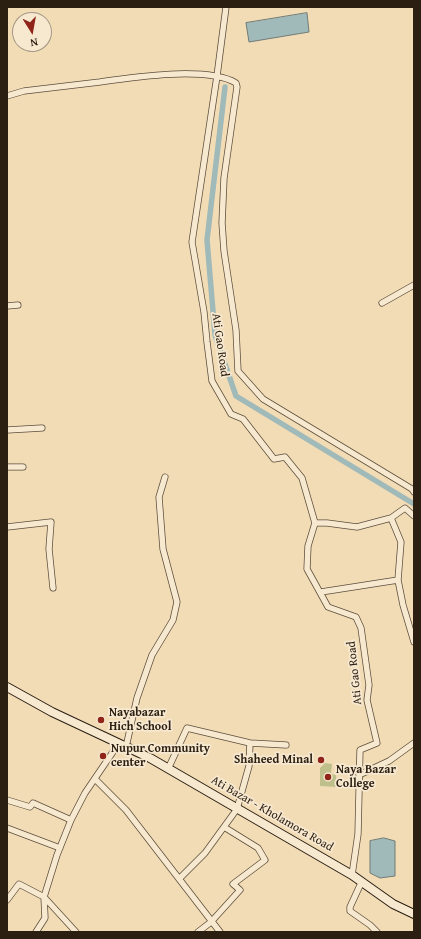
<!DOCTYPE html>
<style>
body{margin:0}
#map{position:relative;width:421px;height:939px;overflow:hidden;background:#f2dcb6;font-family:"Gentium Book Plus",serif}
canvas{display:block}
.frame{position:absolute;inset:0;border:8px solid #2b1f12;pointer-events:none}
.north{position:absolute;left:12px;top:12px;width:40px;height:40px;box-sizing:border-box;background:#f7e8d0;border:1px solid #a59884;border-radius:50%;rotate:169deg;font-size:11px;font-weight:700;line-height:16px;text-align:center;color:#2b1f12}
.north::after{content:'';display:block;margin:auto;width:14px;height:18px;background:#8f2418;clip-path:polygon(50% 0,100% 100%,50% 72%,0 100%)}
</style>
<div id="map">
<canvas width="421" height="939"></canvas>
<div class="frame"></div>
<div class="north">N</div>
</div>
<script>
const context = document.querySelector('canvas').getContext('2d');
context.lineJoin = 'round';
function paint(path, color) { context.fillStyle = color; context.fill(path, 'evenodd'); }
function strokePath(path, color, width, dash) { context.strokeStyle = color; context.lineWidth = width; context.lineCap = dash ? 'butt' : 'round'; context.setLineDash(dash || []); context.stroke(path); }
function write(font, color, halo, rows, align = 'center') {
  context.font = font + ' "Gentium Book Plus",serif'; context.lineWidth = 3.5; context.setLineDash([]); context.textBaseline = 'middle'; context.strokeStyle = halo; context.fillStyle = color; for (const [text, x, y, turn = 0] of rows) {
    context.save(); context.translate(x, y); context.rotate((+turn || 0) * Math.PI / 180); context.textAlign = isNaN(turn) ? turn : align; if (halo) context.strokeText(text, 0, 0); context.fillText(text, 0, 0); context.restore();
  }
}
paint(new Path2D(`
 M325 763 332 764 331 774 336 775 337 787 320 786V768Z`), '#bfbf8b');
const water = new Path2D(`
 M307 13 309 32 249 42 246 23Z
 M384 838 395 841V876L380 878 370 873V841Z`);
paint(water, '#a0b9b9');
strokePath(water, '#717b76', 1);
strokePath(new Path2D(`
 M225 87 207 240 215 335 236 396 414 504`), '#a0b9b9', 5.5);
const minor = new Path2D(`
 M226 7 217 76 192 242 204 312 207 342 212 381 231 414 243 419 274 459 285 457 302 478 315 523 308 546 307 569 328 607 356 617 361 628 369 685 367 700 377 743 360 750 358 834 352 875
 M7 96 24 91C49 88 74 85 100 82 134 77 207 66 236 83L237 87 224 178 222 223 224 251 236 330 238 371 263 399 412 489 414 492
 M382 303 414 285
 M7 306 18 305
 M7 430 42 428
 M7 467H23
 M391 518 401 542 398 580
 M315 523H327L357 527 391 518 405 508 414 516
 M7 527 51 522 49 549 53 588
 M321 592 398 580 403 605 414 642
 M126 747 137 698 152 655 173 620 177 602 163 549 159 497 165 477
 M168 769 187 728 250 743 286 745
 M359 775 389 761 414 743
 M95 779 126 810 220 932
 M7 800 30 807 33 803 71 820
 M7 828 60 848
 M179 879 205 853 237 809 249 766 250 743
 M362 881 350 907V911L370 925 377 932
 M7 900 19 884 44 897 76 932
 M36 932 45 918 44 897 57 855 71 820 85 793 119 743
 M198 932 211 922 240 890 233 884 265 860 258 848 224 827`);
const secondary = new Path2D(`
 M7 687 52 712 150 758 352 875 393 904 414 914`);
strokePath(minor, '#5d4e3b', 7);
strokePath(secondary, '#2b1f12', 10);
strokePath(minor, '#f7e8d0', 5.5);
strokePath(secondary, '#f7e8d0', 8);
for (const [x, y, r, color] of [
 [101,720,4,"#8f2418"],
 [103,756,4,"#8f2418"],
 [321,760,4,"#8f2418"],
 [328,777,4,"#8f2418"]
]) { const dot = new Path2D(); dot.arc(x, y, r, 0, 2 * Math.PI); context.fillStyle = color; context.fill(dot); strokePath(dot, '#f7e8d0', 1.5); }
write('12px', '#2b1f12', '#f7e8d0', [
 ["Ati Gao Road",220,345,82],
 ["Ati Gao Road",355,673,-96],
 ["Ati Bazar - Kholamora Road",272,814,30]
]);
write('bold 12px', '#2b1f12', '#f7e8d0', [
 ["Nayabazar",109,713],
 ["Hich School",109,727],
 ["Nupur Community",111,749],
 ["center",111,763],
 ["Shaheed Minal",313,760,"right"],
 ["Naya Bazar",336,770],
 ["College",336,784]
], 'left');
</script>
